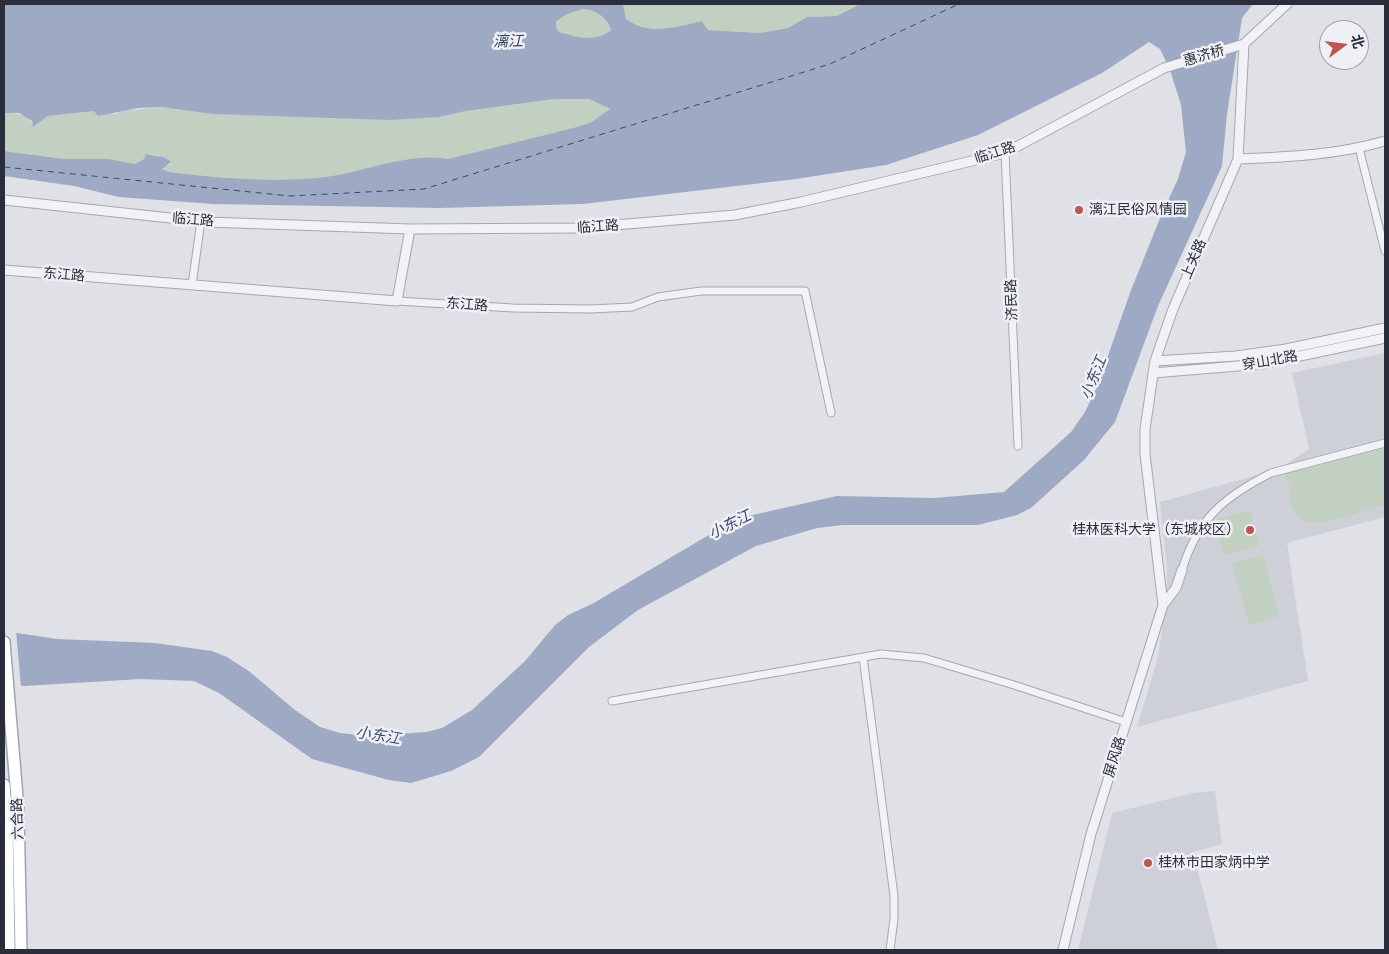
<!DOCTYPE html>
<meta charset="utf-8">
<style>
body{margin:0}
#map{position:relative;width:1389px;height:954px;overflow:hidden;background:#dfe1e7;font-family:"PT Sans Narrow","Noto Sans SC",sans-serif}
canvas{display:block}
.frame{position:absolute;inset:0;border:5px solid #2a2d3c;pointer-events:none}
.north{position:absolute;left:1319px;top:20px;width:50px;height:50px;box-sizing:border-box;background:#eff0f5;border:1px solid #a0a2ab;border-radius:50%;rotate:75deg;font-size:14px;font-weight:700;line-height:20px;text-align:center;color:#2a2d3c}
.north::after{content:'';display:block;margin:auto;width:18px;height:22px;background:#bf5551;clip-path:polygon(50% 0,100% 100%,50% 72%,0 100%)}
</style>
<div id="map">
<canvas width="1389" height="954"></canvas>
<div class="frame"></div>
<div class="north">北</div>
</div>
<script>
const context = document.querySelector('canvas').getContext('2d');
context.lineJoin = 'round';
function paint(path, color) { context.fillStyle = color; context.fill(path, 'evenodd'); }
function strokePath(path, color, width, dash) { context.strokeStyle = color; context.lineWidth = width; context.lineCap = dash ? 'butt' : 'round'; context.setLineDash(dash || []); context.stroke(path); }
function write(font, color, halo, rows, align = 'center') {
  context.font = font + ' "PT Sans Narrow","Noto Sans SC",sans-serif'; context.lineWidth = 5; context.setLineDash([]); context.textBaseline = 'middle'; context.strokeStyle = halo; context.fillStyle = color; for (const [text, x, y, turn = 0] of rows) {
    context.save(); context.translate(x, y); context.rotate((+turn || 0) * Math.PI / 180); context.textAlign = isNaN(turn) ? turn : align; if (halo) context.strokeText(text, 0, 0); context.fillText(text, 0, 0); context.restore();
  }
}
paint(new Path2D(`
 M1385 353V517L1287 543 1308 681 1137 727 1158 657 1167 595V568L1160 502 1279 469 1309 449 1292 373Z
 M1215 791 1222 844 1193 852 1218 950H1078L1112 813 1193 793Z`), '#ced0d8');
paint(new Path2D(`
 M623 4H860L837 16 807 17 788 28 760 33 708 30 702 21C676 27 649 36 626 19Z
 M582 9C595 9 607 17 611 31 595 43 577 37 559 32L556 27V22L565 15Z
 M554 99H589L610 109 590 123 573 128 448 159C408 152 364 172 325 177 273 183 220 178 169 172L162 169 171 163 158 155 151 156 135 164 109 159H64L4 151V113C16 113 29 114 34 127L48 116 94 111 115 114 123 111 161 107 212 114 439 117 466 111Z
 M1385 448V505C1366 510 1336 521 1317 523 1293 524 1285 498 1292 480L1286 481 1284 474Z
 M1250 510 1259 546 1224 555 1215 520Z
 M1263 555 1279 616 1249 625 1232 563Z`), '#c2d0c1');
paint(new Path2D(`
 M4 4H623L626 19C649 36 676 27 702 21L708 30 760 33 788 28 807 17 837 16 860 4H1253L1242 18 1227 114 1222 166 1158 306 1115 422 1084 460 1031 508 1017 515 978 525H843L817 528 756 546 638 610 589 647 479 757 451 771 411 783 389 780 312 759 219 693 194 681 141 679 24 686 4 682V631L57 639 155 643 212 651 227 657 250 672 295 710 320 727 340 733 367 736 426 732 442 728 472 710 525 661 555 625 568 615 592 604 724 526 748 516 837 496 934 498 1004 492 1071 432 1085 412 1097 387 1131 290 1163 211 1178 179 1186 152 1181 105 1170 70 1160 49 1149 42 1102 73 978 135 886 165 796 179 583 204 439 208 213 204 119 197 74 186 4 176V151L64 159H109L135 164 144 159 146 154C155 157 163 154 171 162L162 169 169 172C220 178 273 183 325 177 365 172 407 152 448 159L573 128 590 123 610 109 589 99H554L466 111 439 117 392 120 212 114 161 107 138 108 98 116 94 111 48 116 33 127 32 121 19 113H4ZM582 9C595 9 607 17 611 30 595 43 577 37 559 32L556 27V22L565 15Z`), '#9ea9c3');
paint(new Path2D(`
 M4 629 16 631 21 688 4 685Z`), '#dfe1e7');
strokePath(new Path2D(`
 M4 167 290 196 424 189 830 64 959 4`), '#39466c', 1, [6, 5]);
const minor = new Path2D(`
 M1359 148 1385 251
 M1005 153 1018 446
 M192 285 201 221
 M397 301 513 308 590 309 632 307 658 297 701 291H805L831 413
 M1182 570C1198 518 1224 497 1271 473L1385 443
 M863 657 894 896V919L890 950
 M612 701 881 654 924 658 1014 685 1126 722`);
const tertiary = new Path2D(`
 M1238 159C1288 157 1337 155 1385 141
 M4 200 207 222 410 229 579 228 735 215 801 202 1005 153 1164 68 1244 44 1287 4
 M4 270 397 301 410 229
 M1155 361 1236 356 1286 349 1385 328
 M1153 373 1262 364 1385 338
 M1163 605 1145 454V429L1155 361 1173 309 1238 159 1244 44
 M1063 950 1091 834 1163 605 1176 588 1182 570`);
const primary = new Path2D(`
 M4 642 18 809 21 950
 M4 785 7 824 9 950`);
strokePath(minor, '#a5a7b0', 9);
strokePath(tertiary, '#a5a7b0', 11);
strokePath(primary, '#a0a4b1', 14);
strokePath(minor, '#f2f2f6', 7);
strokePath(tertiary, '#f2f2f6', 9);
strokePath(primary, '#fff', 11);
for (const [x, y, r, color] of [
 [1079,210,5,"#bf5551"],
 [1250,530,5,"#bf5551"],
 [1148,863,5,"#bf5551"]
]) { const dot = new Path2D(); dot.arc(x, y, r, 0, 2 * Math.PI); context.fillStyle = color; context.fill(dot); strokePath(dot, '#eff0f5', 2); }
write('14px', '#2a2d3c', '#eff0f5', [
 ["惠济桥",1204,56,-16],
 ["临江路",995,153,-18],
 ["临江路",193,220,5],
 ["临江路",598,227,-4],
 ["上关路",1194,259,-67],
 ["东江路",64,275,5],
 ["济民路",1012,300,-92],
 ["东江路",467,305,4],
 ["穿山北路",1270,361,-10],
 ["屏风路",1115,757,-73],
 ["六合路",18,819,-92]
]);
write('14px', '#2a2d3c', '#eff0f5', [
 ["漓江民俗风情园",1089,210],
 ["桂林医科大学（东城校区）",1240,530,"right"],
 ["桂林市田家炳中学",1158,863]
], 'left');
write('italic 15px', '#39466c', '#eff0f5', [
 ["漓江",508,42,-1],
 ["小东江",1094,378,-68],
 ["小东江",730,525,-26],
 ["小东江",378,736,9]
]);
</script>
